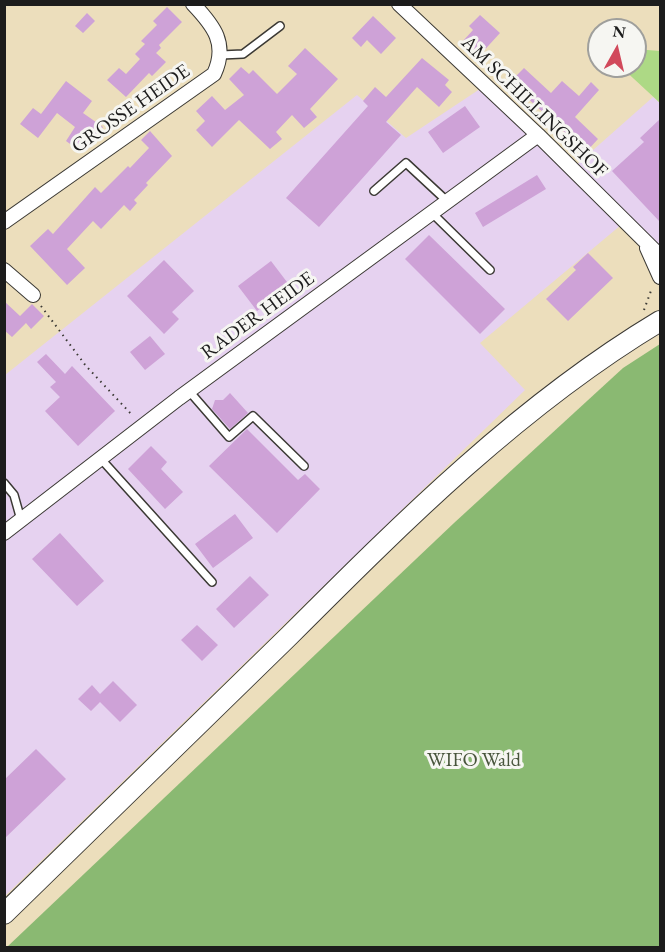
<!DOCTYPE html>
<style>
body{margin:0}
#map{position:relative;width:665px;height:952px;overflow:hidden;background:#ecdebc;font-family:"EB Garamond",serif}
canvas{display:block}
.frame{position:absolute;inset:0;border:6px solid #1c1c1c;pointer-events:none}
.north{position:absolute;left:587px;top:18px;width:60px;height:60px;box-sizing:border-box;background:#f6f6f2;border:2px solid #9f9f9c;border-radius:50%;rotate:8deg;font-size:16px;font-weight:700;line-height:24px;text-align:center;color:#1c1c1c}
.north::after{content:'';display:block;margin:auto;width:21px;height:27px;background:#d1495b;clip-path:polygon(50% 0,100% 100%,50% 72%,0 100%)}
</style>
<div id="map">
<canvas width="665" height="952"></canvas>
<div class="frame"></div>
<div class="north">N</div>
</div>
<script>
const context = document.querySelector('canvas').getContext('2d');
context.lineJoin = 'round';
function paint(path, color) { context.fillStyle = color; context.fill(path, 'evenodd'); }
function strokePath(path, color, width, dash) { context.strokeStyle = color; context.lineWidth = width; context.lineCap = dash ? 'butt' : 'round'; context.setLineDash(dash || []); context.stroke(path); }
function write(font, color, halo, rows, align = 'center') {
  context.font = font + ' "EB Garamond",serif'; context.lineWidth = 6; context.setLineDash([]); context.textBaseline = 'middle'; context.strokeStyle = halo; context.fillStyle = color; for (const [text, x, y, turn = 0] of rows) {
    context.save(); context.translate(x, y); context.rotate((+turn || 0) * Math.PI / 180); context.textAlign = isNaN(turn) ? turn : align; if (halo) context.strokeText(text, 0, 0); context.fillText(text, 0, 0); context.restore();
  }
}
paint(new Path2D(`
 M489 83 575 166 653 97 660 103V249L639 242 621 225 480 343 525 390 5 896V375L357 95 406 138Z`), '#e6d2f0');
paint(new Path2D(`
 M635 49 660 51V103L620 66H635Z`), '#add985');
paint(new Path2D(`
 M660 344V947H7L454 523 623 368Z`), '#8ab972');
paint(new Path2D(`
 M167 7 182 22 159 45 161 48 156 53 166 62 152 76 149 73 126 97 107 80 119 68 126 74 140 59 135 54 145 44 141 41 157 25 153 21Z
 M87 13 95 21 83 33 75 26Z
 M480 15 500 33 479 56 462 42 473 30 469 26Z
 M373 16 396 38 381 54 367 40 361 47 352 38Z
 M305 48 338 79 310 109 317 117 304 128 292 115 276 132 282 139 270 149 239 120 212 147 196 130 205 121 196 111 212 96 225 110 244 95 229 79 241 67 249 74 253 70 277 94 297 74 288 66Z
 M422 58 449 80 445 85 452 92 439 107 417 87 386 122 401 135 319 227 286 198 368 106 363 101 375 87 386 97Z
 M524 68 551 93 562 81 579 96 591 82 599 90 575 117 598 139 586 152 510 82Z
 M66 81 92 101 83 113 103 127 94 140 89 137 80 151 66 141 75 127 57 113 38 138 20 124 33 108 41 114Z
 M465 106 480 127 443 153 428 132Z
 M660 119V222L612 171 644 142 640 138Z
 M150 131 172 156 146 183 148 185 134 200 137 203 130 211 124 205 101 229 93 221 67 249 85 268 67 285 30 246 48 229 53 234 95 187 101 193 128 166 130 168 149 148 141 140Z
 M537 175 546 189 483 227 475 213Z
 M429 235 505 309 480 334 405 259Z
 M588 253 613 278 568 321 546 299 576 270 573 267Z
 M164 260 194 291 172 312 179 319 164 334 127 296Z
 M271 261 290 286 257 311 238 286Z
 M4 301 20 316 32 304 44 316 31 329 26 323 12 337 4 330Z
 M150 336 165 354 145 370 130 352Z
 M46 354 65 374 72 366 115 411 78 446 45 411 60 397 50 387 56 382 37 362Z
 M230 393 248 413 230 429 212 409 215 400H223Z
 M247 429 298 480 305 474 320 489 277 533 209 466Z
 M151 446 167 462 161 469 183 492 165 509 128 469Z
 M235 514 253 538 213 568 195 544Z
 M60 533 104 581 77 606 32 559Z
 M250 576 269 595 234 628 216 609Z
 M197 625 218 645 202 661 181 640Z
 M113 681 137 705 120 722 100 702 91 711 78 699 92 685 100 694Z
 M36 749 66 779 4 839V780Z`), '#cea2d7');
const lane = new Path2D(`
 M221 55 243 54 280 26
 M374 191 406 163 448 202
 M432 213 490 270
 M189 391 229 437 253 416 304 466
 M101 459 212 582
 M4 483 14 495 21 520`);
const street = new Path2D(`
 M399 4 538 135 660 256
 M4 222 214 74C228 44 214 26 193 4
 M647 248 660 277
 M4 270 33 295
 M4 533 179 398 538 135`);
const secondary = new Path2D(`
 M4 914C99 822 194 729 289 636 404 521 520 405 660 321`);
strokePath(lane, '#3b3934', 10);
strokePath(street, '#3b3934', 16);
strokePath(secondary, '#3b3934', 22);
strokePath(new Path2D(`
 M41 306 86 366 133 416
 M644 310 652 288`), '#3b3934', 2, [1.5, 4.5]);
strokePath(lane, '#fff', 7);
strokePath(street, '#fff', 14);
strokePath(secondary, '#fff', 20);
write('20px', '#1c1c1c', '#f6f6f2', [
 ["AM SCHILLINGSHOF",534,107,44],
 ["GROSSE HEIDE",131,109,-35],
 ["RADER HEIDE",258,316,-36]
]);
write('20px', '#48553c', '#f6f6f2', [
 ["WIFO Wald",474,761]
]);
</script>
